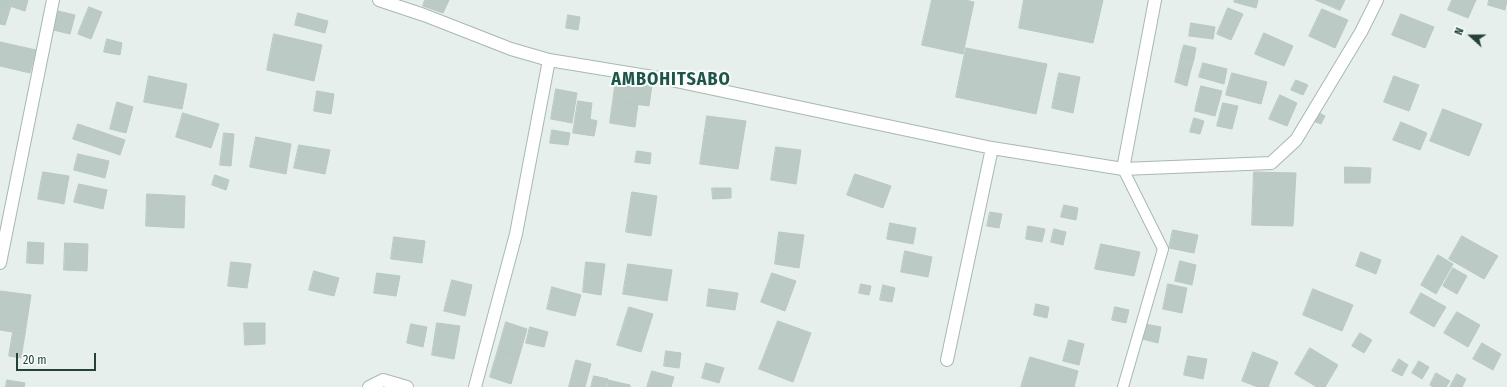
<!DOCTYPE html>
<style>
body{margin:0}
#map{position:relative;width:1507px;height:387px;overflow:hidden;background:#e6efeb;font-family:"Fira Sans Condensed",sans-serif}
canvas{display:block}
.north{position:absolute;left:1451px;top:16px;width:40px;height:40px;-webkit-text-stroke:3px #f7fbf9;paint-order:stroke;rotate:291deg;font-size:11px;font-weight:700;line-height:16px;text-align:center;color:#24423a}
.north::after{content:'';display:block;margin:auto;width:14px;height:18px;background:#24423a;clip-path:polygon(50% 0,100% 100%,50% 72%,0 100%)}
.scale{position:absolute;left:16px;top:353px;width:80px;height:18px;box-sizing:border-box;border:2px solid #24423a;border-top:0;padding-left:5px;font-size:12px;line-height:14px;white-space:nowrap;color:#24423a;-webkit-text-stroke:3px #f7fbf9;paint-order:stroke}
</style>
<div id="map">
<canvas width="1507" height="387"></canvas>
<div class="north">N</div>
<div class="scale">20 m</div>
</div>
<script>
const context = document.querySelector('canvas').getContext('2d');
context.lineJoin = 'round';
function paint(path, color) { context.fillStyle = color; context.fill(path, 'evenodd'); }
function strokePath(path, color, width, dash) { context.strokeStyle = color; context.lineWidth = width; context.lineCap = dash ? 'butt' : 'round'; context.setLineDash(dash || []); context.stroke(path); }
function write(font, color, halo, rows, align = 'center') {
  context.font = font + ' "Fira Sans Condensed",sans-serif'; context.lineWidth = 4; context.setLineDash([]); context.textBaseline = 'middle'; context.strokeStyle = halo; context.fillStyle = color; for (const [text, x, y, turn = 0] of rows) {
    context.save(); context.translate(x, y); context.rotate((+turn || 0) * Math.PI / 180); context.textAlign = isNaN(turn) ? turn : align; if (halo) context.strokeText(text, 0, 0); context.fillText(text, 0, 0); context.restore();
  }
}
const building = new Path2D(`
 M0 0H28L25 11 0 3Z
 M425 0H449L443 13 423 6Z
 M932 0H965L974 2 963 54 922 45Z
 M1024 0H1103L1093 43 1019 28Z
 M1235 0H1258L1256 8 1234 2Z
 M1316 0H1345L1340 10Z
 M1452 0H1476L1468 18 1448 10Z
 M1489 0H1507L1505 10 1488 5Z
 M0 3 11 6 5 25 0 24Z
 M89 7 102 12 91 39 78 34Z
 M1228 8 1243 14 1231 40 1217 34Z
 M1322 9 1348 20 1335 48 1309 36Z
 M58 11 75 15 70 34 53 30Z
 M298 13 328 21 325 33 295 25Z
 M1401 14 1434 27 1425 48 1392 35Z
 M568 15 580 17 578 30 566 28Z
 M1191 23 1215 27 1213 39 1189 36Z
 M1264 33 1293 46 1284 66 1255 54Z
 M274 34 322 45 314 81 267 70Z
 M107 39 122 43 120 55 104 52Z
 M0 42 36 50 30 73 0 66Z
 M1184 45 1196 48 1194 59 1181 56Z
 M966 48 1047 64 1036 114 956 97Z
 M1181 56 1194 59 1190 73 1178 70Z
 M1203 63 1227 69 1224 84 1199 77Z
 M1178 70 1190 73 1187 86 1175 82Z
 M1059 73 1080 77 1073 113 1052 108Z
 M1232 73 1267 82 1261 104 1226 95Z
 M149 76 187 84 182 109 144 102Z
 M1394 76 1419 85 1409 111 1384 102Z
 M616 79 652 85 649 106 613 101Z
 M1296 80 1308 85 1303 95 1291 90Z
 M1201 86 1222 91 1215 116 1195 111Z
 M556 89 577 93 572 123 551 119Z
 M317 91 334 94 331 114 314 111Z
 M1280 95 1297 103 1287 126 1269 119Z
 M578 101 592 103 590 119 597 121 594 136 573 133Z
 M613 101 638 104 635 127 610 123Z
 M117 102 133 107 126 133 110 129Z
 M1223 103 1238 106 1232 129 1217 126Z
 M1443 109 1482 124 1469 156 1430 141Z
 M1317 112 1325 116 1321 124 1313 121Z
 M183 113 219 124 211 148 176 137Z
 M707 116 746 121 738 169 700 164Z
 M1194 118 1204 121 1200 134 1190 132Z
 M1401 122 1427 133 1420 150 1393 140Z
 M78 124 99 131 94 146 73 139Z
 M552 130 570 133 568 145 550 143Z
 M99 131 125 140 120 155 94 146Z
 M224 133 234 134 231 166 220 165Z
 M256 137 291 144 286 174 250 167Z
 M299 145 330 150 325 174 294 168Z
 M776 147 801 150 796 184 771 180Z
 M637 151 651 153 650 164 635 162Z
 M78 154 109 161 105 178 74 170Z
 M1345 167 1371 168 1370 183H1345Z
 M43 172 69 176 64 204 38 199Z
 M1254 172 1296 173 1293 226 1252 225Z
 M855 174 891 186 883 208 847 195Z
 M215 175 229 180 226 190 212 185Z
 M79 184 107 190 103 209 74 202Z
 M712 188H731V198L713 199Z
 M632 192 657 196 651 236 626 232Z
 M147 194 185 196 184 228 146 226Z
 M1064 205 1078 208 1076 220 1061 217Z
 M990 212 1002 214 999 228 987 226Z
 M890 223 916 228 913 244 887 239Z
 M1028 226 1045 229 1042 242 1026 239Z
 M1054 229 1066 232 1063 245 1051 242Z
 M1173 230 1198 235 1194 253 1169 248Z
 M779 232 804 235 799 268 775 264Z
 M1462 236 1498 256 1484 279 1449 259Z
 M394 237 425 241 422 263 391 259Z
 M28 242 44 243 43 264 27 263Z
 M65 243 88 244 87 271 64 270Z
 M1101 244 1140 252 1134 276 1095 269Z
 M905 251 932 257 928 277 901 272Z
 M1361 252 1381 260 1376 274 1356 266Z
 M1438 255 1453 264 1436 294 1421 285Z
 M1180 261 1196 265 1192 285 1175 281Z
 M231 262 251 264 247 288 228 286Z
 M586 262 605 264 601 295 583 292Z
 M628 264 672 270 667 301 623 294Z
 M1453 268 1467 276 1457 294 1443 286Z
 M314 271 339 278 334 296 309 290Z
 M377 273 400 276 396 296 374 293Z
 M772 273 796 281 785 311 761 302Z
 M452 280 472 285 465 316 444 311Z
 M861 284 871 286 869 295 859 293Z
 M1168 284 1187 288 1182 313 1163 309Z
 M883 285 895 288 892 302 880 300Z
 M552 287 581 295 575 316 547 309Z
 M709 289 738 293 735 310 707 306Z
 M1313 289 1353 305 1342 331 1303 315Z
 M0 291 31 295 25 334 0 330Z
 M1421 293 1446 307 1434 327 1410 313Z
 M1036 304 1049 307 1047 318 1034 315Z
 M629 307 653 314 641 352 617 345Z
 M1115 307 1129 310 1126 323 1112 320Z
 M1457 312 1480 325 1468 347 1444 333Z
 M778 321 811 333 793 382 759 369Z
 M506 322 527 329 519 357 498 350Z
 M244 323H265V344L245 345Z
 M437 323 460 326 454 359 432 355Z
 M411 324 427 327 423 347 407 343Z
 M1145 324 1161 327 1158 343 1142 339Z
 M530 327 548 332 544 347 526 343Z
 M13 332 25 334 21 358 9 356Z
 M1360 333 1372 340 1364 353 1352 346Z
 M1069 340 1084 344 1079 365 1063 361Z
 M1482 343 1501 354 1493 370 1473 359Z
 M1310 348 1338 365 1325 387H1317L1295 374Z
 M498 350 519 357 511 384 490 377Z
 M666 351 681 353 679 368 664 366Z
 M1253 352 1278 362 1268 387H1258L1242 381Z
 M1188 356 1207 359 1203 379 1184 375Z
 M1030 357 1078 371 1074 387H1021Z
 M1399 359 1408 365 1402 376 1392 371Z
 M576 360 591 364 585 387H569Z
 M1419 361 1429 367 1422 379 1412 373Z
 M706 363 724 368 719 383 702 378Z
 M652 371 674 377 671 387H647Z
 M1436 373 1450 381 1446 387H1433L1430 385Z
 M1457 374 1466 379 1462 387H1450Z
 M594 376 608 379 605 387H591Z
 M7 380 25 383 24 387H6Z
 M608 380 630 385V387H607Z`);
paint(building, '#bbcac4');
strokePath(building, '#b8c9c2', 1);
const service = new Path2D(`
 M1123 387 1163 249 1123 169`);
const minor = new Path2D(`
 M379 0 424 15 511 49 549 60 671 80 992 148 1123 169 1155 0
 M1123 169 1271 163 1296 140 1361 32 1377 0
 M0 263 53 0
 M947 360 992 148
 M369 387 383 380 407 387
 M475 387 516 234 549 60`);
strokePath(service, '#a8b8b2', 12);
strokePath(minor, '#a8b8b2', 14);
strokePath(service, '#fff', 10);
strokePath(minor, '#fff', 12);
context.letterSpacing = '1px';
write('bold 18px', '#1f5548', '#f7fbf9', [
 ["AMBOHITSABO",671,80]
]);
context.letterSpacing = '0px';
</script>
